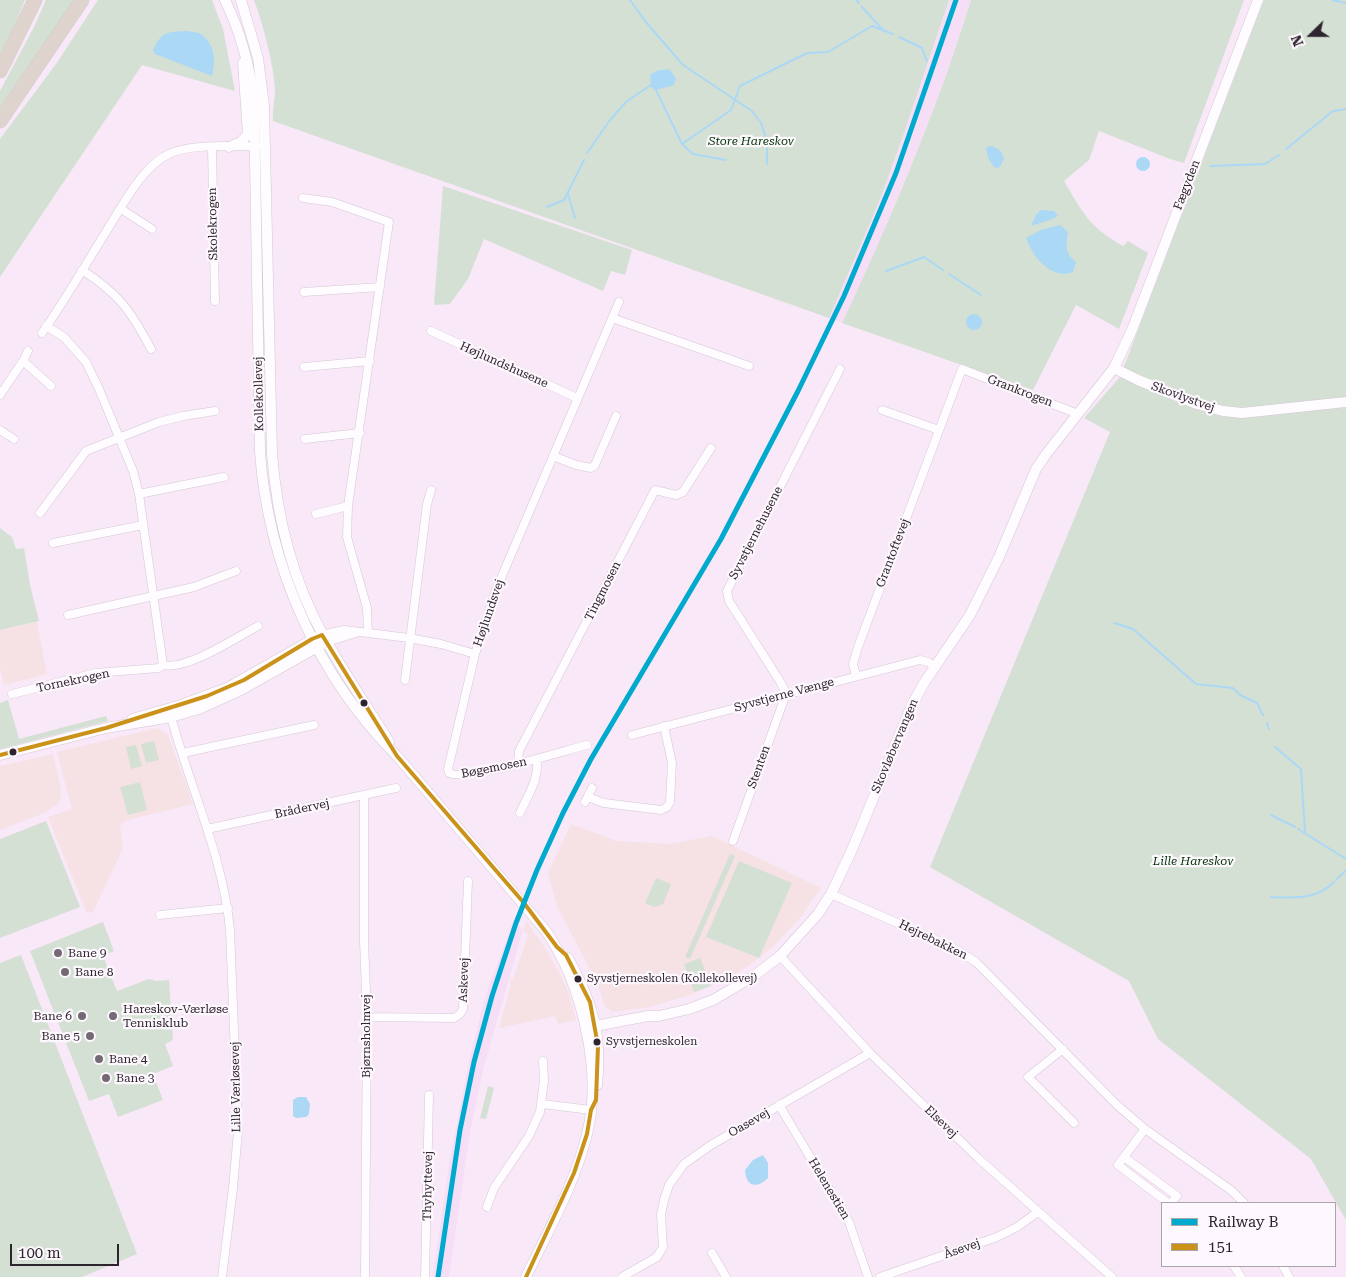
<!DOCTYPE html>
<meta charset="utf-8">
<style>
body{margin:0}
#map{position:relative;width:1346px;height:1277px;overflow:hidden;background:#f8e8f8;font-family:"Roboto Serif",serif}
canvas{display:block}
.legend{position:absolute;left:1161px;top:1202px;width:175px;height:65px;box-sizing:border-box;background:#fdf8fd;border:1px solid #aaa3aa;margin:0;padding:6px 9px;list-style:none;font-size:15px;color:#2e242e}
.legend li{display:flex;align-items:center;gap:10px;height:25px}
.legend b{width:25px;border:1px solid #aaa3aa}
.north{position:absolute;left:1286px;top:10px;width:50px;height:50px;-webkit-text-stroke:4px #fdf8fd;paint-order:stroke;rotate:248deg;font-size:14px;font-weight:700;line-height:20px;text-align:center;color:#2e242e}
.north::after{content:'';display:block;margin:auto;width:18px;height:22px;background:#2e242e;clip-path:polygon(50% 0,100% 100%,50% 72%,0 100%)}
.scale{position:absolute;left:10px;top:1244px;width:109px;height:22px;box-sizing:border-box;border:2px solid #2e242e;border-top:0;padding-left:6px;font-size:15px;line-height:18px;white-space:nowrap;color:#2e242e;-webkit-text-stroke:4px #fdf8fd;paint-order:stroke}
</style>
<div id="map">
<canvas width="1346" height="1277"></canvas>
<ul class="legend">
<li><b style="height:6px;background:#00a9ce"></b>Railway B</li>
<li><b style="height:6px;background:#cb9219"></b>151</li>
</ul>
<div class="north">N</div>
<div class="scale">100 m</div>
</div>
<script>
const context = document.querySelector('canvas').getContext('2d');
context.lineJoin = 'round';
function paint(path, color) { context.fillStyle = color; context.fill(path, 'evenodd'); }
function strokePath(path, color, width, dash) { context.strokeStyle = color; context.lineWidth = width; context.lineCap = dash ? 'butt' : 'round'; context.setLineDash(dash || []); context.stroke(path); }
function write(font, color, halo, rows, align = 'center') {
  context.font = font + ' "Roboto Serif",serif'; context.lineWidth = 4.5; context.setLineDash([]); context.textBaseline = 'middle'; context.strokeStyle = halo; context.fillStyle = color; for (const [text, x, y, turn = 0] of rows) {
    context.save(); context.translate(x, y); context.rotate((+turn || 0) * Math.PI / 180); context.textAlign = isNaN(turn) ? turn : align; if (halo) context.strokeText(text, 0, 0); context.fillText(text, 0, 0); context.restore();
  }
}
paint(new Path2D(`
 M949 0H971L944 82 919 146 869 267 842 323 829 318 879 202 902 139Z
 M514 920 523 930 484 1066 470 1132 449 1277H433L449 1164 469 1061 486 994Z`), '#f7def7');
paint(new Path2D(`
 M37 622 47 674 4 685 0 668V630Z
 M157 728 168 735 193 804 124 821 120 827 123 848 93 912 87 913 48 817 72 809 57 752Z
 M53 754 61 789V797L58 804 44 813 0 830V766Z
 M571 824 616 841 669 844 712 836 821 888 799 919 775 945 755 961 734 975 690 995 649 1007 613 1012 605 1006 598 985 557 906 548 873Z
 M527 921 532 929V931L540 940 560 974 568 991 576 1020 558 1024 555 1016 499 1028 511 985 509 981 513 979 528 936 523 930Z`), '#f6e2e4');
paint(new Path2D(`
 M0 0H25L10 36 0 54Z
 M46 0H80L0 115V91L34 27Z
 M98 0H212L223 29 235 91 142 65 0 277V139L56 64Z
 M254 0H949L902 139 879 202 829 318 273 121C272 111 275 101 275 90 274 65 263 24 254 0Z
 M971 0H1244L1184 163 1170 159 1099 131 1089 160 1064 181C1083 213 1089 227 1123 246L1128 241 1148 253 1119 329 1076 305 1033 390 842 323C879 245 913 165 943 84 953 56 962 28 971 0Z
 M1264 0H1346V1220L1311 1159 1158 1039 1129 981 930 867 1110 432 1084 418 1120 377Z
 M443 186 632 250 625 275 611 271 603 291 484 239 468 279 450 304 434 305Z
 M0 528 12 537 16 549 24 548 30 585 39 621 0 630Z
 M8 700 19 739 106 716 108 721 0 749V703Z
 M154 741 159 760 146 763 141 744Z
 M136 745 142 766 131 769 126 747Z
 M140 782 147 810 128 815 120 787Z
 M46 821 80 907 0 938V839Z
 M730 854 735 856 690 959 685 957Z
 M739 861 792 883 759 958 706 937Z
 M656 878 671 884 663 904 654 907 645 903Z
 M103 922 114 951 103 956 117 991 149 979 156 981 169 980 173 1040 165 1044 173 1066 153 1074 163 1100 118 1117 109 1094 89 1101 30 951Z
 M21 955 137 1254 82 1277H0V963Z
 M700 958 711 986 694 992 684 964Z
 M488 1086 494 1088 486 1119 480 1118Z`), '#d4e0d4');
paint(new Path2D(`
 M187 31C192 32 199 32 202 35 215 45 216 61 212 76L155 54 153 50C162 31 167 32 187 31Z
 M669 69 676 78 674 85 656 90 651 85 650 75 656 71Z
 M990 146C999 148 1002 151 1004 159L1000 167 995 168 988 158 986 148Z
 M1136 164a7 7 0 1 1 14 0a7 7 0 1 1-14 0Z
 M1041 210 1054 211 1058 216 1050 220 1031 226 1036 215Z
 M1060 225 1068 232C1066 246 1064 252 1076 262L1073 272C1051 281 1032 255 1026 238L1041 230Z
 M966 322a8 8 0 1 1 16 0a8 8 0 1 1-16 0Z
 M298 1097H306L310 1104 309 1114 306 1117 296 1118 293 1116V1100Z
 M763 1155 768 1163V1178C757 1189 746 1187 745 1170L753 1160Z`), '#abd8f5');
strokePath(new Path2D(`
 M630 0 645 21 683 65 752 111 761 123 767 141V164
 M856 0 859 3
 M1332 0 1346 3
 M862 7 884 31
 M899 37 922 48 927 61
 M683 145 693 154 726 160
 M1286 149 1333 111 1346 109
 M587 153 610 120 627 101 651 85 656 90 682 144 731 110 740 86 807 53 828 52 872 26 893 34
 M1210 166 1265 164 1279 155
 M568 194 575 218
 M547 207 564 200 584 160
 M886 271 924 257 943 270
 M949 274 981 295
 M1114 623 1133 629 1196 684 1233 688 1240 695 1257 703 1263 715
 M1267 723 1269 729
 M1275 747 1301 769 1305 833
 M1271 815 1295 827
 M1298 829 1346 859
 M1336 880 1345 871
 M1271 897C1295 898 1316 900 1334 882`), '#abd8f5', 2);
const minor = new Path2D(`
 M212 147 215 301
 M303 198 332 202 389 222 348 506 347 537 367 608 368 633
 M121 209 152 229
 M82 270C119 294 131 311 151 349
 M304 292 380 287
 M612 318 749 366
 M431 331 577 398
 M42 333C66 299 87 262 109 227 124 203 143 166 169 154 191 143 233 147 259 146
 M23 361 51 386
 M304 367 370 361
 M0 395 23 361 28 351
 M882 410 939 430
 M0 430 14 439
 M305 439 360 433
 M553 456 576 465 591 468 595 465 616 416
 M139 494 224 477
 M40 513 86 451 159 422 183 416 215 411
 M316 514 348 506
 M53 543 143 525
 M68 615 194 587 236 571
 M322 635 344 630 409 638 441 644 475 654
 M327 642 356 633
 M163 665C186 671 237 637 258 626
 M856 676 853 664 858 647 962 369 1078 414
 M405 680 427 504 431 490
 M12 694 96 673 159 668 163 665 139 494 133 471 99 389 86 362 64 337 46 326
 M170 713C189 786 223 855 230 930L238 1131 233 1188 222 1277
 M632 735 920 660 928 662 935 666
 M587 745C563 751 466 782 449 773L448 769 475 654 496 590 619 302
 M183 753 314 725
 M518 764 519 751 655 490 676 495 683 492 711 448
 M364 796V941L367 1017 365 1277
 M588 797 604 803 661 810 667 807 670 802 672 763 664 726
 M585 802 592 788
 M520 813C527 797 541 776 536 759
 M207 829 396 788
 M733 841 786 694 781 683 729 601 727 591 840 369
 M831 894 952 947 976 962 1117 1105 1145 1129 1232 1191 1244 1203
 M160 915 228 908
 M780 956 870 1053 978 1158 1112 1277
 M367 1017 454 1018 460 1014 463 1009 468 881
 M1063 1049 1028 1077 1074 1123
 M542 1104 591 1110
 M779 1105 849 1222 868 1277
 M1145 1129 1118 1165 1168 1203
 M1124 1157 1177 1196 1171 1203
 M487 1207 494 1188 529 1136 540 1112 544 1080 543 1061
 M712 1253 726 1277
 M1234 1266 1241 1277
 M1283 1266 1289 1277
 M425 1277 429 1095
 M622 1277 657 1257 663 1247 661 1215 664 1200 669 1185 684 1164 711 1145 870 1053
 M880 1277 997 1237 1017 1227 1038 1212`);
const tertiary = new Path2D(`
 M225 0C241 33 250 66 254 103L260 452C268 564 317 676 397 756L546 931C582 984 603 1071 587 1134 575 1184 548 1231 526 1277
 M241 0 258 58 264 105 272 454C277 518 292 579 323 635 343 672 367 706 389 742
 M229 147 241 142 248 134 243 63
 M1114 368 1138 380 1197 404 1223 411 1242 413 1346 402
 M132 719 181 705 227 688 317 637
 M0 755 106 728 171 717 199 709 241 690 321 645
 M568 958C593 1004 602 1033 597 1085
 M586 1031 595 1026 648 1016H659L689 1009 713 1000 754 976 780 956 818 914 831 894 851 852 911 707 924 683 970 615 999 557 1036 469 1047 453 1114 368 1132 330 1258 0`);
const motorway = new Path2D(`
 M0 71 35 0
 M0 121 82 0`);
strokePath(minor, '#d4c7d4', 9);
strokePath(tertiary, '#d4c7d4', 11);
strokePath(motorway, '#d3cbd3', 15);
strokePath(minor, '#fefcfe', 8);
strokePath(tertiary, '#fefcfe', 10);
strokePath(motorway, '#dfd4cd', 14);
strokePath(new Path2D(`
 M0 755 106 728 207 696 244 680 312 639 322 635 397 756 524 903 557 947 566 955 590 1002 598 1046 596 1100 591 1110 587 1134 574 1173 526 1277`), '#cb9219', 4);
strokePath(new Path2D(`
 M438 1277 460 1130 474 1062 492 996 516 923 537 870 563 813 591 759 721 539 798 391 844 296 896 173 956 0`), '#00a9ce', 5);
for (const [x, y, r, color] of [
 [364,703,4.5,"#2e242e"],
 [13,752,4.5,"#2e242e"],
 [58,953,5,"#756975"],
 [65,972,5,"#756975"],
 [578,979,4.5,"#2e242e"],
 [82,1016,5,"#756975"],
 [113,1016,5,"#756975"],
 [90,1036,5,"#756975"],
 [597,1042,4.5,"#2e242e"],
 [99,1059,5,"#756975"],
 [106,1078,5,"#756975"]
]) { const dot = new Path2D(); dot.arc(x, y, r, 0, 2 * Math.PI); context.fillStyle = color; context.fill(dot); strokePath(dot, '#fdf8fd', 2); }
write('11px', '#2e242e', '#fdf8fd', [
 ["Syvstjerneskolen (Kollekollevej)",587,979],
 ["Syvstjerneskolen",606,1042]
], 'left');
write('italic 12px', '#003505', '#fdf8fd', [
 ["Store Hareskov",751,141],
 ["Lille Hareskov",1193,861]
]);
write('12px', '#2e242e', '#fdf8fd', [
 ["Fægyden",1187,185,-69],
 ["Skolekrogen",213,224,-91],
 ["Højlundshusene",504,365,24],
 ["Grankrogen",1020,391,21],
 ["Kollekollevej",259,394,-91],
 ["Skovlystvej",1183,397,20],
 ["Syvstjernehusene",756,533,-63],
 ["Grantoftevej",893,553,-69],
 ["Tingmosen",603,591,-63],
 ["Højlundsvej",489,613,-71],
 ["Tornekrogen",73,681,-12],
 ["Syvstjerne Vænge",784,695,-15],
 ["Skovløbervangen",895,746,-67],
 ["Stenten",759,767,-70],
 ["Bøgemosen",494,768,-11],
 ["Brådervej",302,809,-12],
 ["Hejrebakken",933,940,26],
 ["Askevej",464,980,-88],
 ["Bjørnsholmvej",366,1036,-90],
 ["Lille Værløsevej",236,1087,-91],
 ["Elsevej",941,1122,44],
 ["Oasevej",749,1123,-30],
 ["Thyhyttevej",428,1186,-89],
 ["Helenestien",829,1189,59],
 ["Åsevej",962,1249,-19]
]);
write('12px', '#2e242e', '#fdf8fd', [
 ["Bane 9",68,953],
 ["Bane 8",75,972],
 ["Hareskov-Værløse",123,1009],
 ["Tennisklub",123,1023],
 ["Bane 6",72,1016,"right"],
 ["Bane 5",80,1036,"right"],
 ["Bane 4",109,1059],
 ["Bane 3",116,1078]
], 'left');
</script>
